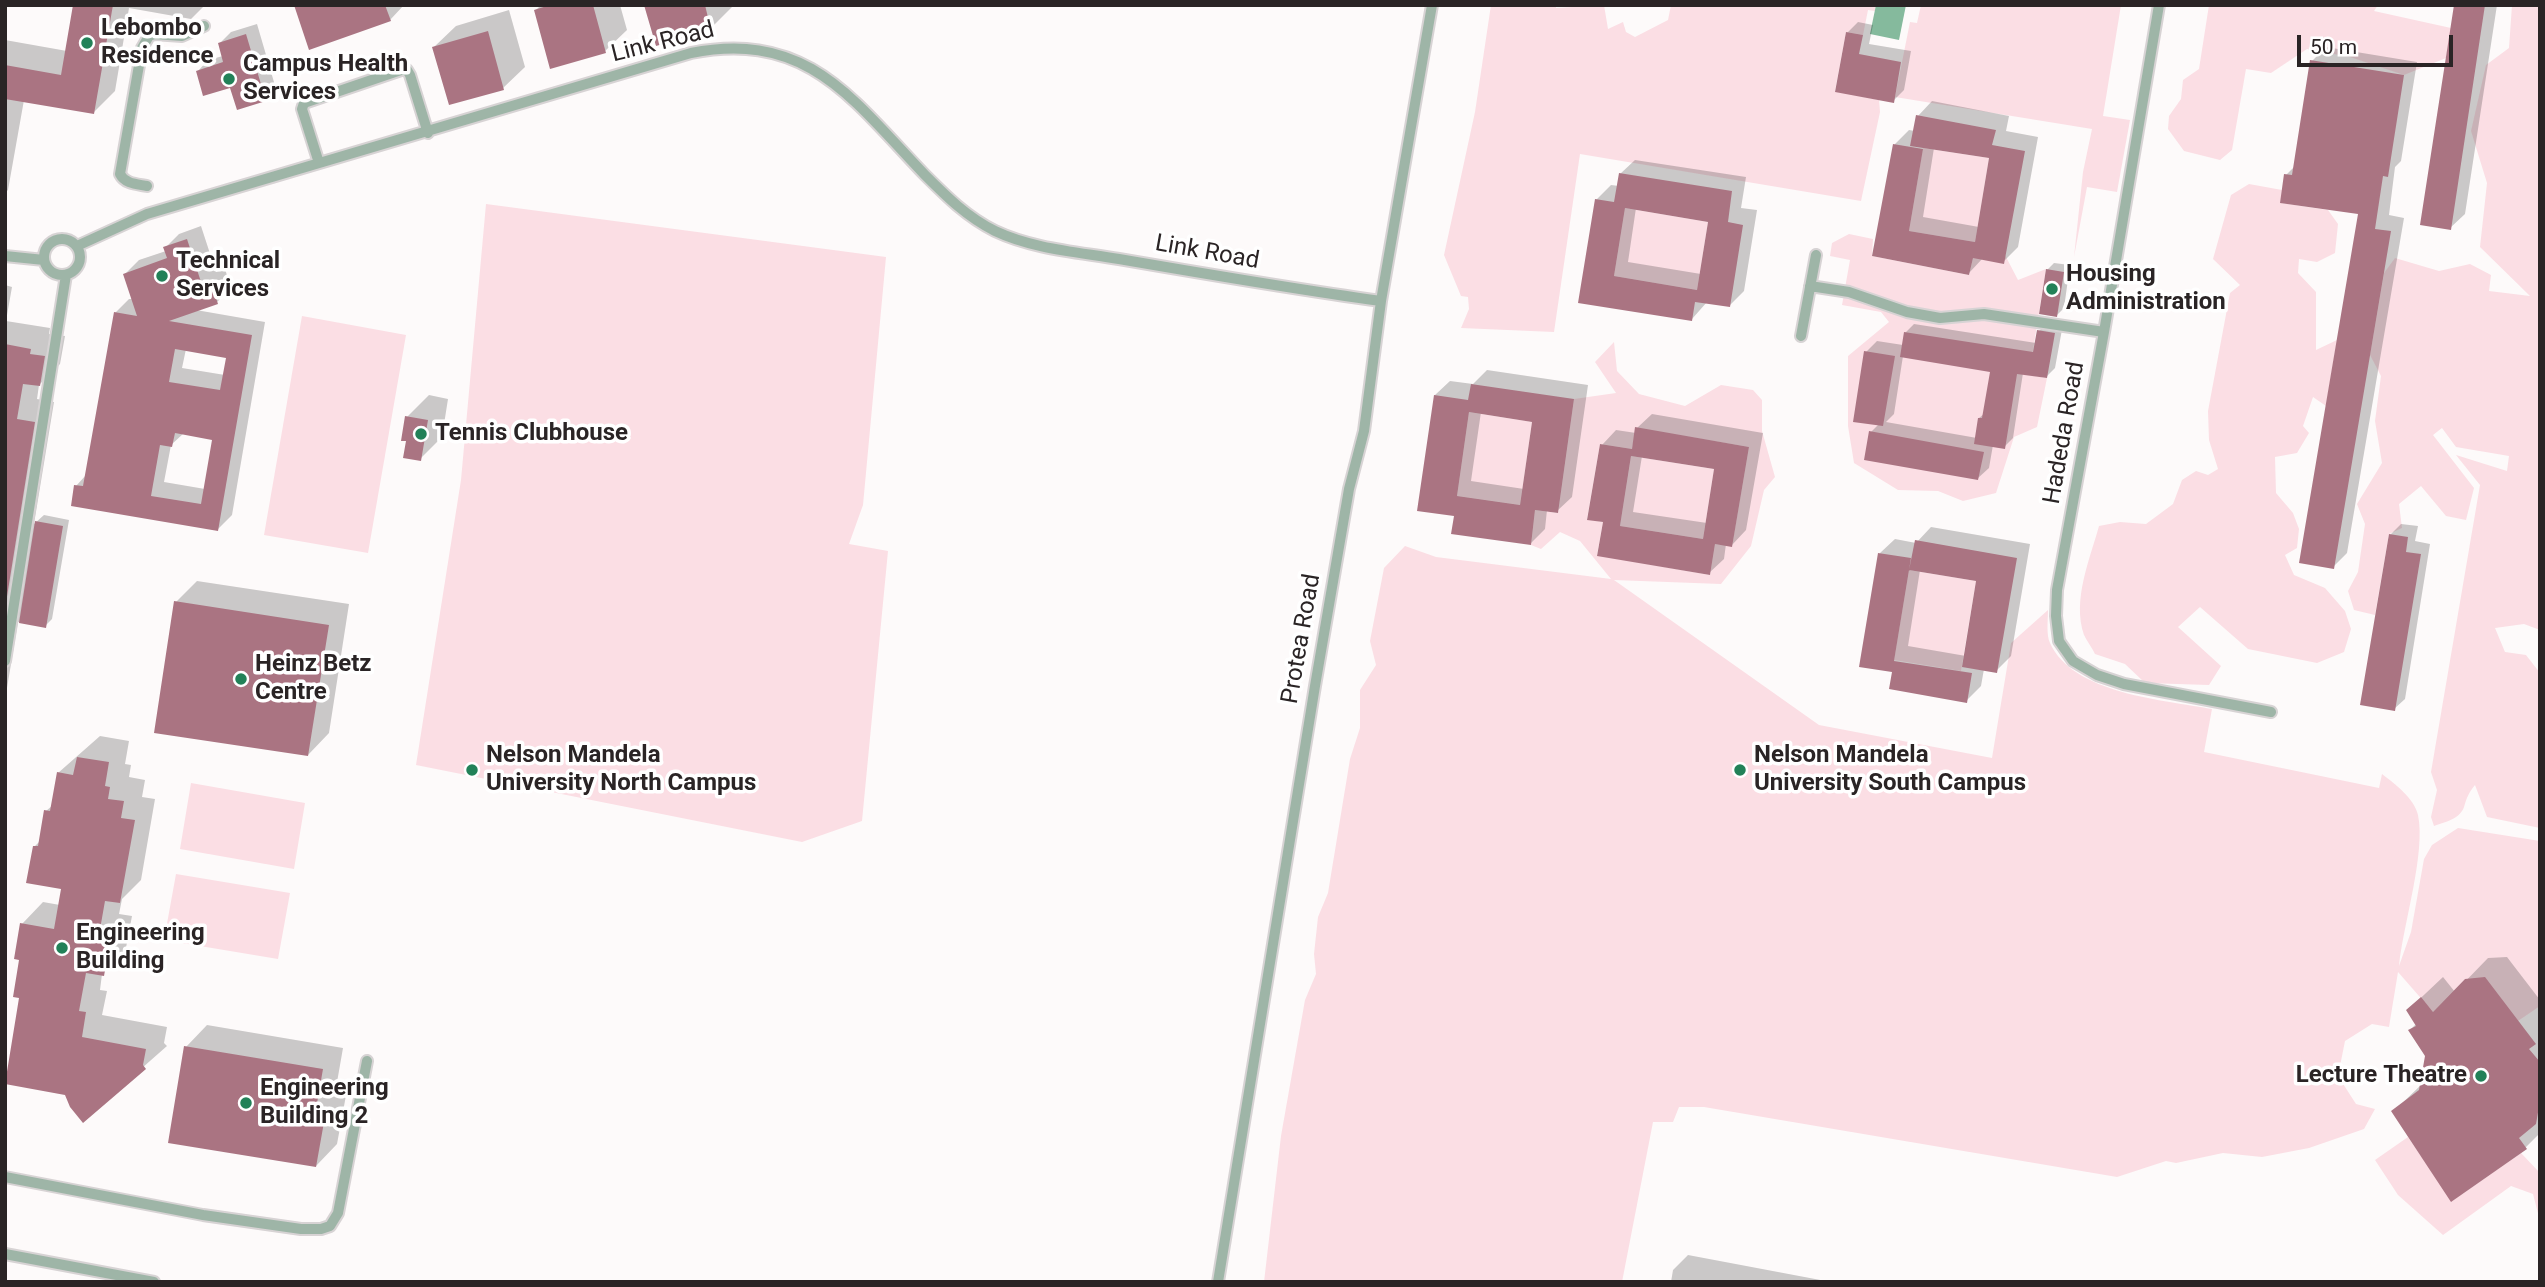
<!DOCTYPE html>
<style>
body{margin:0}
#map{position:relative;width:2545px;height:1287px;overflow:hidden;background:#fdfafa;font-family:Roboto,sans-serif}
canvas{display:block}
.frame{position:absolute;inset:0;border:7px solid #2a2425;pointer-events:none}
.scale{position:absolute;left:2297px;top:35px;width:156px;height:32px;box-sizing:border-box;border:4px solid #2a2425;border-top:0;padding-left:9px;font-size:21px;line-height:24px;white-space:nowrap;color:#2a2425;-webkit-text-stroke:5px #fff;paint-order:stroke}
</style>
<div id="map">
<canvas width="2545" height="1287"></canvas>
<div class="frame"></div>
<div class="scale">50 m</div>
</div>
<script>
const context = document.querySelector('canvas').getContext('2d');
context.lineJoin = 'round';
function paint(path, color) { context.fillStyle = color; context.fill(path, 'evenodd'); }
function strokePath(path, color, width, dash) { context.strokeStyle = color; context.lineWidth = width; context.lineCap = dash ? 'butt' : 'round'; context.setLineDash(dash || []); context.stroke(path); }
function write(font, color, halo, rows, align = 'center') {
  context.font = font + ' Roboto,sans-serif'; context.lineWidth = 7; context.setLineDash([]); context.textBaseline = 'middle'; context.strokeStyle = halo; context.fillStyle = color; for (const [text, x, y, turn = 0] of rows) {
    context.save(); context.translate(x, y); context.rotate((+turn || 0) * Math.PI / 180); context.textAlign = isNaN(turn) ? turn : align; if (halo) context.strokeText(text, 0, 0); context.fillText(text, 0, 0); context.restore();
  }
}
paint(new Path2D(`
 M1491 5H1556V8L1604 5 1608 29 1623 22 1626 32 1635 37 1668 20 1671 5H1876L1875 11 1868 10 1863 35 1846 32 1835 91 1879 100 1880 112 1861 201 1580 154 1554 332 1461 328 1469 309 1468 297 1461 296 1444 255 1475 112Z
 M1921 5H2121L2103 116 2130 120 2117 192 2087 187 2074 257 2083 172 2092 129 1895 97 1910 22 1917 23Z
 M2209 5H2378L2374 11 2451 28 2446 58 2404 75 2350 57 2307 49 2271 73 2246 69 2232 150 2220 160 2184 151 2168 129 2169 116 2181 99 2183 80 2199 69Z
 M2512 5H2540V630L2524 624 2495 628 2505 652 2526 655 2540 673V828L2487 817 2475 785C2468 794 2467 797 2464 807 2460 819 2445 822 2434 826L2431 817 2437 790 2431 772 2480 485 2456 455 2507 471 2509 456 2456 447 2442 428 2433 435 2474 488 2466 520 2446 516 2421 486 2399 504 2402 528 2389 534 2375 615 2354 610 2348 591 2358 572 2365 524 2357 504 2382 463 2375 421 2381 376 2370 355 2384 273 2395 258 2439 271 2470 264 2491 275 2489 291 2530 296 2480 247 2487 183 2471 131 2486 65 2509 48Z
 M1923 148 1989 158 1975 242 1909 231Z
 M2249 184 2282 190 2281 203 2328 210 2338 224 2335 253 2317 262 2299 259 2298 273 2316 292V350L2337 340 2326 406 2313 397 2303 426 2309 433 2297 453 2275 457 2276 493 2293 513 2299 529 2297 548 2285 555 2294 575 2325 588 2345 611 2351 629 2344 652 2317 663 2248 649 2200 607 2178 627 2221 666 2209 685 2145 683 2125 664 2095 654C2092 648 2087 641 2084 635 2072 600 2090 559 2099 526L2120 522 2146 524 2173 504 2182 480 2196 471 2208 475 2218 469 2209 440 2208 411 2230 293 2240 285 2213 259 2231 195Z
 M486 204 886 257 863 505 849 544 888 551 862 821 802 842 416 765 461 480Z
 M1625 208 1708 222 1697 290 1614 276Z
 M1849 234 1873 239 1872 256 1969 275 1973 258 2005 255 2018 280 2046 269 2029 375 2047 378 2037 427 2014 437 1996 493 1963 501 1938 491 1898 490 1854 463 1848 426V356L1889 322 1881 312 1842 305 1850 260 1830 256 1832 243Z
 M302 316 406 335 368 553 264 535Z
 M1614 342 1617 371 1639 394 1685 406 1721 385 1753 390 1762 400V431L1775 477 1764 490 1751 546 1721 584 1614 580 1819 725 1992 758 2011 643 2048 610C2048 620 2046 635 2050 643 2073 694 2164 700 2212 709L2204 752 2379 788 2382 774C2395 784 2414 798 2418 815 2426 853 2403 925 2399 966L2411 932 2424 859 2432 845 2458 828 2540 841V1006L2518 1021 2465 979 2433 1012 2398 972 2389 1027 2372 1024 2345 1041 2338 1076 2356 1104 2375 1109 2364 1129 2309 1148 2262 1157 2223 1153 2176 1163 2166 1161 2117 1177 1704 1107H1679L1673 1122H1653L1622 1282H1264L1281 1136 1305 1000 1316 974 1314 954 1318 917 1328 893 1350 759 1360 728V690L1376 665 1370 641 1384 568 1405 546 1436 557 1611 579 1580 541 1560 532 1541 549 1531 545 1535 510 1558 513 1574 399 1616 393 1595 362ZM1636 428 1749 447 1732 546 1715 544 1710 575 1597 555 1603 522 1587 519 1600 444 1632 449Z
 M1469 412 1532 422 1520 505 1457 496Z
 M1631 456 1714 469 1703 539 1620 526Z
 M1909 570 1976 581 1961 671 1894 660Z
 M191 783 305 803 294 869 180 849Z
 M176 874 290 893 278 959 164 940Z
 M2408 1137 2452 1201 2521 1153 2540 1173V1221L2533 1194 2511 1186 2443 1235 2398 1195 2375 1160Z`), '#fbdee4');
paint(new Path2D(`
 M1876 5H1906L1899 40 1870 34Z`), '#85ba9d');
paint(new Path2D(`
 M75 5H205L191 19 129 8 115 91 94 112 24 100 8 190 5 193V40L67 51Z
 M296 5H404L390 20Z
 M541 5H620L627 30 605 51 536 10Z
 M646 5H732V7L711 28Z
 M2456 5H2497L2465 214 2450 228Z
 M509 10 525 67 503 88 450 103 434 47 456 26Z
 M1858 22 1873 25 1869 44 1911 51 1904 90 1893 101 1837 90 1847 33Z
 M257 24 276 89 265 100 198 71 208 60 223 56 220 43 231 32Z
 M2326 47 2417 62 2401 161 2395 167 2389 215 2404 218 2347 553 2333 567 2360 213 2286 175 2296 165 2312 61Z
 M1932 101 2009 116 2006 131 2038 137 2018 247 2003 262 1983 258 1969 273 1874 255 1895 144 1909 130 1915 131 1918 116ZM1934 148 1991 157 1979 227 1923 217Z
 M1635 160 1746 177 1741 208 1757 210 1744 291 1730 305 1707 302 1692 319 1580 301 1596 200 1611 185 1619 186 1620 174ZM1636 208 1710 220 1701 274 1628 262Z
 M201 226 216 272 225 269 231 288 217 302 196 310 265 322 232 515 218 529 76 486 86 475 115 313 129 299H133L125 274 139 260 166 251 165 248 179 234ZM186 349 228 356 225 375 182 368ZM184 433 214 439 205 489 164 482 171 445Z
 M2054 263 2070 265 2064 308 2057 315 2047 270Z
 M5 285 12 287 6 321 50 328 49 334 65 336 60 364 39 385 37 399 54 402 34 524 44 515 69 520 52 619 45 626 18 622 5 700Z
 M2048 322 2063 324 2055 368 2046 377 2023 373 2013 438 2004 447 1993 445 1989 468 1978 478 1871 432 1879 424 1866 352 1877 341 1903 345 1905 333 1914 324 2036 343 2039 331ZM1903 356 1992 370 1985 413 1979 418 1977 438 1886 422 1894 414Z
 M1487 370 1588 385 1572 497 1557 511 1547 510 1545 529 1530 544 1456 515 1435 395 1450 381 1473 384ZM1481 412 1534 420 1524 489 1471 481Z
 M429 395 448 399 442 437 420 459 408 440 407 417Z
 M1652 414 1763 433 1746 530 1732 545 1726 544 1724 559 1709 573 1605 521 1602 445 1616 430 1636 433 1637 428ZM1642 456 1716 467 1707 523 1633 512Z
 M2401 524 2418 526 2415 541 2430 544 2405 699 2394 709 2390 535Z
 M1931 527 2030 544 2011 656 1996 671 1984 669 1981 686 1966 701 1894 671 1880 553 1895 539 1916 543ZM1920 570 1978 579 1966 656 1908 646Z
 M197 581 349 604 329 733 308 755 176 602Z
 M100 736 129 741 125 764 131 765 129 777 145 780 142 797 155 799 141 880 122 899 119 914 132 916 125 953 102 974 100 990 107 991 102 1015 167 1027 164 1043 167 1046 83 1120 21 997 22 924 43 902 60 905 63 887 35 846 41 840 46 811 53 805 58 773Z
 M2507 957 2540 1000V1133L2526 1147 2452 1200 2393 1112 2422 1084 2427 1055 2410 1030 2416 1024 2408 1010 2443 977 2455 992 2488 958Z
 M207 1025 343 1048 336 1088 347 1090 337 1144 316 1166 186 1047Z
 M1688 1255 1831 1282H1671L1673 1270Z`), '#0003');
paint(new Path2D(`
 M73 5H113L94 114 5 99V65L61 75Z
 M294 5H385L391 21 309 50Z
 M550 5H593L606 53 550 69 534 10Z
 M644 5H705L711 30 656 46Z
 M2454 5H2485L2451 230 2420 225Z
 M488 31 504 90 449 105 432 47Z
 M1846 32 1863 35 1859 54 1901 62 1894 103 1835 92Z
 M246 34 266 101 237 110 230 88 203 96 196 71 223 62 218 43Z
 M2310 60 2404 75 2388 177 2383 176 2375 229 2391 231 2334 569 2299 563 2358 214 2280 203 2284 174 2292 175Z
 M1916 115 1996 130 1992 145 2025 151 2004 264 1973 258 1969 275 1872 256 1893 144 1923 149 1909 231 1975 242 1989 158 1910 146Z
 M1619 173 1732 191 1728 222 1743 225 1730 307 1695 302 1692 321 1578 303 1595 199 1614 202ZM1625 208 1708 222 1697 290 1614 276Z
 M187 239 202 285 211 282 218 304 169 321 252 335 218 531 71 506 74 485 83 486 114 312 137 316 123 274 167 258 163 247ZM175 349 226 358 220 390 169 382ZM175 433 212 440 201 504 151 496 160 445 172 447Z
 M2046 269 2064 272 2057 317 2039 314Z
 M2037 330 2055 333 2047 378 2017 374 2005 449 1974 444 1978 418H1982L1990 372 1900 357 1904 332 2033 352Z
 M5 344 31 349 30 354 45 356 40 386 23 384 17 419 35 422 5 609Z
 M1864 351 1895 356 1883 426 1853 422Z
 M1471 384 1574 399 1558 513 1535 510 1531 545 1451 534 1454 516 1417 511 1434 395 1468 400ZM1469 412 1532 422 1520 505 1457 496Z
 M405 416 428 420 421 461 403 458 406 441H401Z
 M1635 427 1749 447 1732 547 1715 544 1710 575 1597 556 1603 522 1587 520 1600 444 1632 449ZM1631 456 1714 469 1703 539 1620 526Z
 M1869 431 1984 452 1978 480 1864 460Z
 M35 521 63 526 46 628 19 623Z
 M2389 534 2408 537 2406 552 2421 554 2395 711 2360 705Z
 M1915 540 2017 558 1997 673 1962 667 1976 581 1909 570Z
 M1878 553 1911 558 1894 661 1972 673 1967 703 1889 689 1892 672 1859 667Z
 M174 601 329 625 308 756 154 733Z
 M77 757 109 762 105 786 110 787 108 799 124 801 121 818 135 820 120 903 105 901 99 935 111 937 104 976 86 973 79 1011 86 1012 82 1037 146 1049 143 1065 146 1069 83 1123 70 1107 65 1095 5 1084 19 998 13 997 19 960 14 959 20 923 54 929 61 889 26 883 33 846H38L44 810 50 811 57 772 73 775Z
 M2485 977 2536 1044 2529 1049 2540 1062V1101L2536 1124 2519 1138 2527 1149 2451 1202 2391 1111 2419 1090 2425 1056 2408 1030 2416 1026 2406 1010 2421 997 2433 1012 2465 979Z
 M184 1046 323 1069 316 1109 326 1111 316 1167 168 1143Z`), '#aa7482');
const service = new Path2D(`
 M2159 5 2104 332 2057 590 2056 616 2059 641 2073 661 2097 675 2124 684 2271 712
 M319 163 302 109 304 103 401 70H407L410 75 428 133
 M147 186C137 184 125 184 120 174L142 48 149 36 154 34 182 36 204 26
 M44 257a18 18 0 1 1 36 0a18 18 0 1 1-36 0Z
 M77 246 147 214 691 53C808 30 853 100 925 175 947 197 967 217 995 231 1033 249 1078 252 1119 259 1206 274 1293 289 1381 301
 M5 256 44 260
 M1810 286 1849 292 1907 312 1940 318 1984 314 2104 332
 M1801 336 1816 255
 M5 661 66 275
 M5 1177 203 1215 301 1229H321L330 1226 338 1213 367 1061
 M5 1254 154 1282
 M1218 1282 1315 686 1349 489 1364 431 1381 301 1432 5`);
strokePath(service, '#d7d3d4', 14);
strokePath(service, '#9eb5a7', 10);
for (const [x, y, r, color] of [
 [87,43,7,"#228158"],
 [229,79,7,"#228158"],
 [162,276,7,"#228158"],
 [2052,289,7,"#228158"],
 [421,434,7,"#228158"],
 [241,679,7,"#228158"],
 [472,770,7,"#228158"],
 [1740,770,7,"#228158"],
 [62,948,7,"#228158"],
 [2481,1076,7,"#228158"],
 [246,1103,7,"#228158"]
]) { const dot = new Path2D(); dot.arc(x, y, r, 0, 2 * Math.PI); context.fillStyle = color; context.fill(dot); strokePath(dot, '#fff', 2.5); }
write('bold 24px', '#2a2425', '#fff', [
 ["Lebombo",101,29],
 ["Residence",101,57],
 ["Campus Health",243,65],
 ["Services",243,93],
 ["Technical",176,262],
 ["Services",176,290],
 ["Housing",2066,275],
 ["Administration",2066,303],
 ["Tennis Clubhouse",435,434],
 ["Heinz Betz",255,665],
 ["Centre",255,693],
 ["Nelson Mandela",486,756],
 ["University North Campus",486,784],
 ["Nelson Mandela",1754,756],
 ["University South Campus",1754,784],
 ["Engineering",76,934],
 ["Building",76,962],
 ["Lecture Theatre",2467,1076,"right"],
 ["Engineering",260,1089],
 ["Building 2",260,1117]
], 'left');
write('24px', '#2a2425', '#fff', [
 ["Link Road",663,43,-14],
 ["Link Road",1207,253,10],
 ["Hadeda Road",2065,433,-80],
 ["Protea Road",1302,639,-80]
]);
</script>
